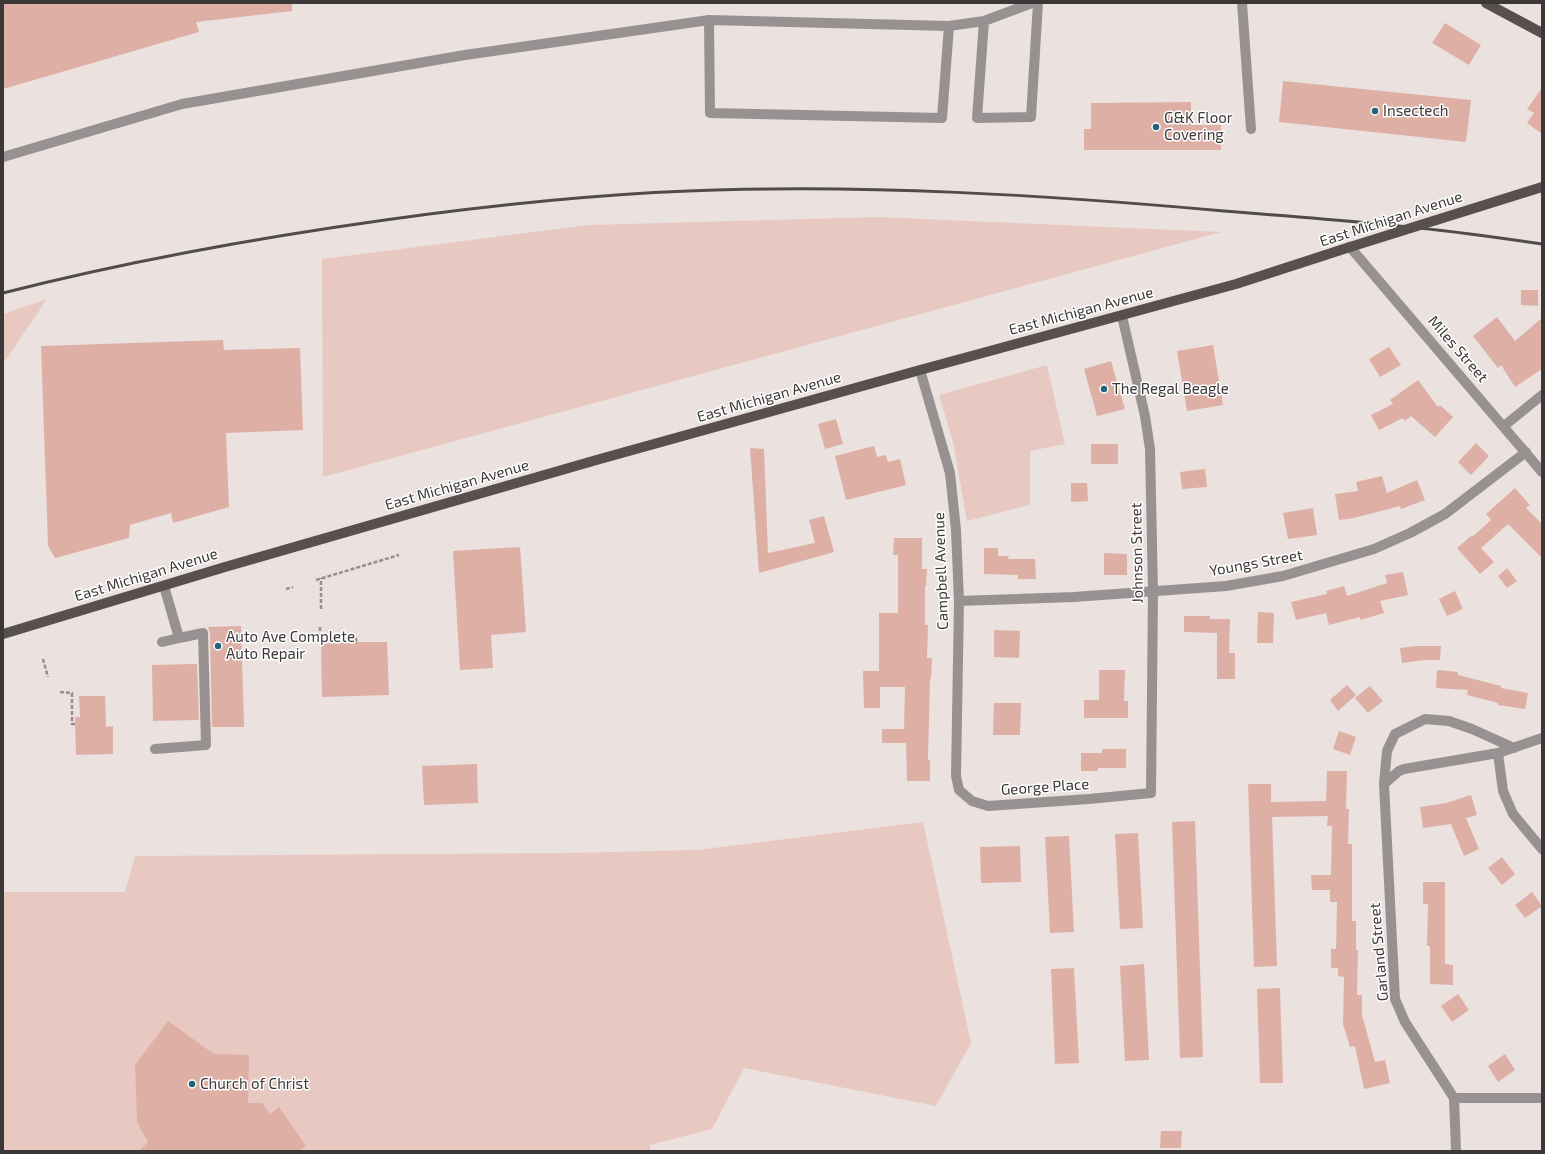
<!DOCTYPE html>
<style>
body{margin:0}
#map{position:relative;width:1545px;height:1154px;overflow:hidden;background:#ebe1de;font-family:"Exo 2",sans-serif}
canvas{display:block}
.frame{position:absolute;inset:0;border:4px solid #3c3837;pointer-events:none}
</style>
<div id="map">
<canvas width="1545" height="1154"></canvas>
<div class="frame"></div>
</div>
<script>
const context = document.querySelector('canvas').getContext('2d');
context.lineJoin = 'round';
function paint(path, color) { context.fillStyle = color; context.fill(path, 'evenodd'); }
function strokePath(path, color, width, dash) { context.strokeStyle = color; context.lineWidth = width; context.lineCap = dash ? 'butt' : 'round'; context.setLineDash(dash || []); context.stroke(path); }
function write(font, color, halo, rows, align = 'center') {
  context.font = font + ' "Exo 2",sans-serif'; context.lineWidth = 3; context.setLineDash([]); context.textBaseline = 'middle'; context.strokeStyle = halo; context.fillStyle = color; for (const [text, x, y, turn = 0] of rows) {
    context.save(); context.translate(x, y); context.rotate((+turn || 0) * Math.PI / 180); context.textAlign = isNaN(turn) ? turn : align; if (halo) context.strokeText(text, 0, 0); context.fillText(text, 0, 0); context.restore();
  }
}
paint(new Path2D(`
 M878 217 1221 232 323 477 322 259 589 225Z
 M47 299 5 361 3 362V314Z
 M1047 365 1065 444 1030 451V505L967 521 953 442 939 395Z
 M923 822 971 1043 936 1106 744 1068 712 1129 650 1145V1151H3V892H125L135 856 569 853 697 850Z`), '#e8c9c1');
paint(new Path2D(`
 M3 3H292V11L196 22 199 32 3 89Z
 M1445 23 1481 45 1469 65 1432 43Z
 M1283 81 1471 100 1466 142 1279 122Z
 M1542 88V134L1527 123 1534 113 1527 109Z
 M1191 102V125H1221V150H1084V129H1091V103Z
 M1521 290H1538V306L1521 305Z
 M1497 317 1515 341 1542 318V369L1515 387 1501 365 1498 368 1473 336Z
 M223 340 224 350 300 348 303 430 226 433 229 507 173 523 171 513 130 525 129 538 55 558 48 546 41 346Z
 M1213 345 1223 405 1187 411 1177 351Z
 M1389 347 1401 365 1380 377 1369 359Z
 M1111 361 1125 409 1097 416 1084 369Z
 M1418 380 1438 407 1440 405 1453 417 1435 437 1411 416 1405 421 1403 418 1379 430 1371 415 1393 404 1390 400Z
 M836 419 843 444 825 449 818 424Z
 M1476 443 1489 456 1471 475 1458 462Z
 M1091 444H1118V464H1091Z
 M874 446 877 457 886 455 888 462 900 459 906 485 846 500 835 456Z
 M750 448 764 449 768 553 815 543 809 520 824 516 834 552 759 573Z
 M1205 469 1207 487 1182 489 1180 472Z
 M1382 476 1387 493 1417 480 1425 500 1401 509 1400 506 1354 518 1339 520 1335 494 1358 491 1356 482Z
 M1071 483H1087L1088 501 1071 502Z
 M1515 488 1530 505 1526 508 1542 524V558L1508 524 1481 548 1494 562 1480 574 1457 548 1471 536 1472 537 1491 520 1486 514Z
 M1313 508 1317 535 1288 539 1283 513Z
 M894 538H922V569H927L926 586H925V625H928L927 658H932L931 679H930L928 760H930V781H907L906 743H882V729H904L905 687H880V708H864L863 671H879V613H898V555H893Z
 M520 547 526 632 491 635 493 668 460 670 453 551Z
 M984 548H998V556H1009L1008 559H1035L1036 579H1018V575L984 574Z
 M1104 553 1127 554V575H1104Z
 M1507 568 1517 581 1507 588 1498 576Z
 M1403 572 1408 595 1380 601 1384 613 1360 620V617L1329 625 1326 613 1296 620 1291 602 1327 594 1326 591 1344 586 1347 596 1387 583 1385 575Z
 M1455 591 1463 609 1447 616 1439 599Z
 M1258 612 1274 613 1273 643H1257Z
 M1184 616H1210V619H1230L1229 653H1235V679H1217V633L1184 632Z
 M241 626 244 727H212L210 633 208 627Z
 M994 630 1020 631 1019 658 994 657Z
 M356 642H387L389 695 322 697 321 643Z
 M1417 646H1441L1440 660H1424L1402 663 1400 648Z
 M192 664H197L199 720 153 721 152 665Z
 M1099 670H1125L1124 701H1128V718H1084V700H1099Z
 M1437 670 1458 672V675L1501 686V688L1528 693 1525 709 1498 705V703L1467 695 1468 690 1436 688Z
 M1347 685 1356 695 1338 711 1330 700Z
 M1370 686 1383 701 1368 713 1355 698Z
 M79 696H105L106 727 113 726V754L76 755 75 717H80Z
 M994 703H1021L1020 735H993Z
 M1339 731 1356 737 1350 755 1333 749Z
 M1102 749H1126V768H1098V771H1081V753H1102Z
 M477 764 478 803 424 805 422 766Z
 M1327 771H1347L1346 809H1349L1348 844H1352V921H1356V950H1358L1357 995H1362V1015L1375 1062 1385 1060 1390 1083 1364 1089 1355 1046 1350 1047 1343 1024 1344 977 1338 976V968H1331V949H1336L1337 902H1330V890H1312L1311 875H1331L1332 826H1327L1328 816 1272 817 1277 966 1254 967 1248 784H1271V802L1326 801Z
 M1471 795 1477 815 1466 818 1479 849 1464 856 1451 824 1423 828 1420 807 1446 803Z
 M1195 821 1203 1057 1180 1058 1172 822Z
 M1138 833 1143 928 1120 929 1115 834Z
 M1069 836 1074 932 1050 933 1045 837Z
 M1020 846 1021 882 981 883 980 847Z
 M1502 857 1515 874 1502 885 1488 868Z
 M1423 882H1445V964L1453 965V985L1430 984V946H1427L1428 904H1423Z
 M1532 892 1542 906 1525 918 1515 905Z
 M1144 964 1149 1060 1125 1061 1120 966Z
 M1074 968 1079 1063 1055 1064 1051 969Z
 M1280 988 1283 1083H1260L1257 989Z
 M1458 994 1469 1010 1452 1022 1441 1006Z
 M168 1021 214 1054 249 1055 248 1103H262L270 1114 279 1107 306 1146 298 1151H139L148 1142 137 1122 135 1065Z
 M1505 1054 1515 1070 1498 1082 1488 1066Z
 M1161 1131H1182L1181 1148H1160Z`), '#deb0a5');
strokePath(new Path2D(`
 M316 580 399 555
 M286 589 293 587
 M321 609V578
 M320 627V640L356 639V642
 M43 659 48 677
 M60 692 72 693V724H75`), '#958e8c', 2.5, [4, 2]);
strokePath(new Path2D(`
 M1242 3 1251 129
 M709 20 710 113 942 118 949 26
 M984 21 977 118 1031 117 1038 3
 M3 157 182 104 465 55 709 20 949 26 984 21 1032 3
 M1350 247 1542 472
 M920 370 950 473 956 530 959 601 956 776 959 790 972 801 988 806 1089 799 1151 793 1153 591 1150 449 1145 416 1122 316
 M1504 426 1542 395
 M959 601 1074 597 1226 586 1283 576 1374 549 1410 533 1445 514 1526 452
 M162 642 179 638
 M155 749 206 745 203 633 179 638 164 586
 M1498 753 1503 791 1513 814 1542 849
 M1384 784 1387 751 1395 734 1425 719 1449 721 1472 729 1514 748
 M1454 1098H1542
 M1456 1151 1454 1098 1405 1022 1395 999 1384 784 1399 771 1404 769 1498 753 1542 738`), '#979291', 10);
strokePath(new Path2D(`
 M1486 3 1542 33
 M3 634 225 567 600 459 920 370 1236 284 1350 247`), '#58504f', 10);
strokePath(new Path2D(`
 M3 293C129 261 256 238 385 220 485 206 587 195 688 191 867 184 1046 195 1224 211 1289 216 1354 221 1418 228 1460 232 1501 238 1542 244`), '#504c4a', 3);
strokePath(new Path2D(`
 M1350 247 1542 187`), '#58504f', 10);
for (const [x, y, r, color] of [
 [1375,111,4,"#246379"],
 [1156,127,4,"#246379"],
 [1104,389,4,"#246379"],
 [218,646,4,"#246379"],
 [192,1084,4,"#246379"]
]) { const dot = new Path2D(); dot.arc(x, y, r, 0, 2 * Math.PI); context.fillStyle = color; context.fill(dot); strokePath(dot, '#fff', 1.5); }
write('15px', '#3c3837', '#fff', [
 ["Insectech",1383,111],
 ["G&K Floor",1164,118],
 ["Covering",1164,135],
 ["The Regal Beagle",1112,389],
 ["Auto Ave Complete",226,637],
 ["Auto Repair",226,654],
 ["Church of Christ",200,1084]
], 'left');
write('15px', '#3c3837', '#fff', [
 ["East Michigan Avenue",1391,219,-18],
 ["East Michigan Avenue",1081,311,-15],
 ["Miles Street",1458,349,49],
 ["East Michigan Avenue",769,397,-16],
 ["East Michigan Avenue",457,485,-16],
 ["Johnson Street",1137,553,-91],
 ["Youngs Street",1256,563,-10],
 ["Campbell Avenue",941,571,-92],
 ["East Michigan Avenue",146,575,-17],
 ["George Place",1045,787,-4],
 ["Garland Street",1379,952,-95]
]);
</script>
